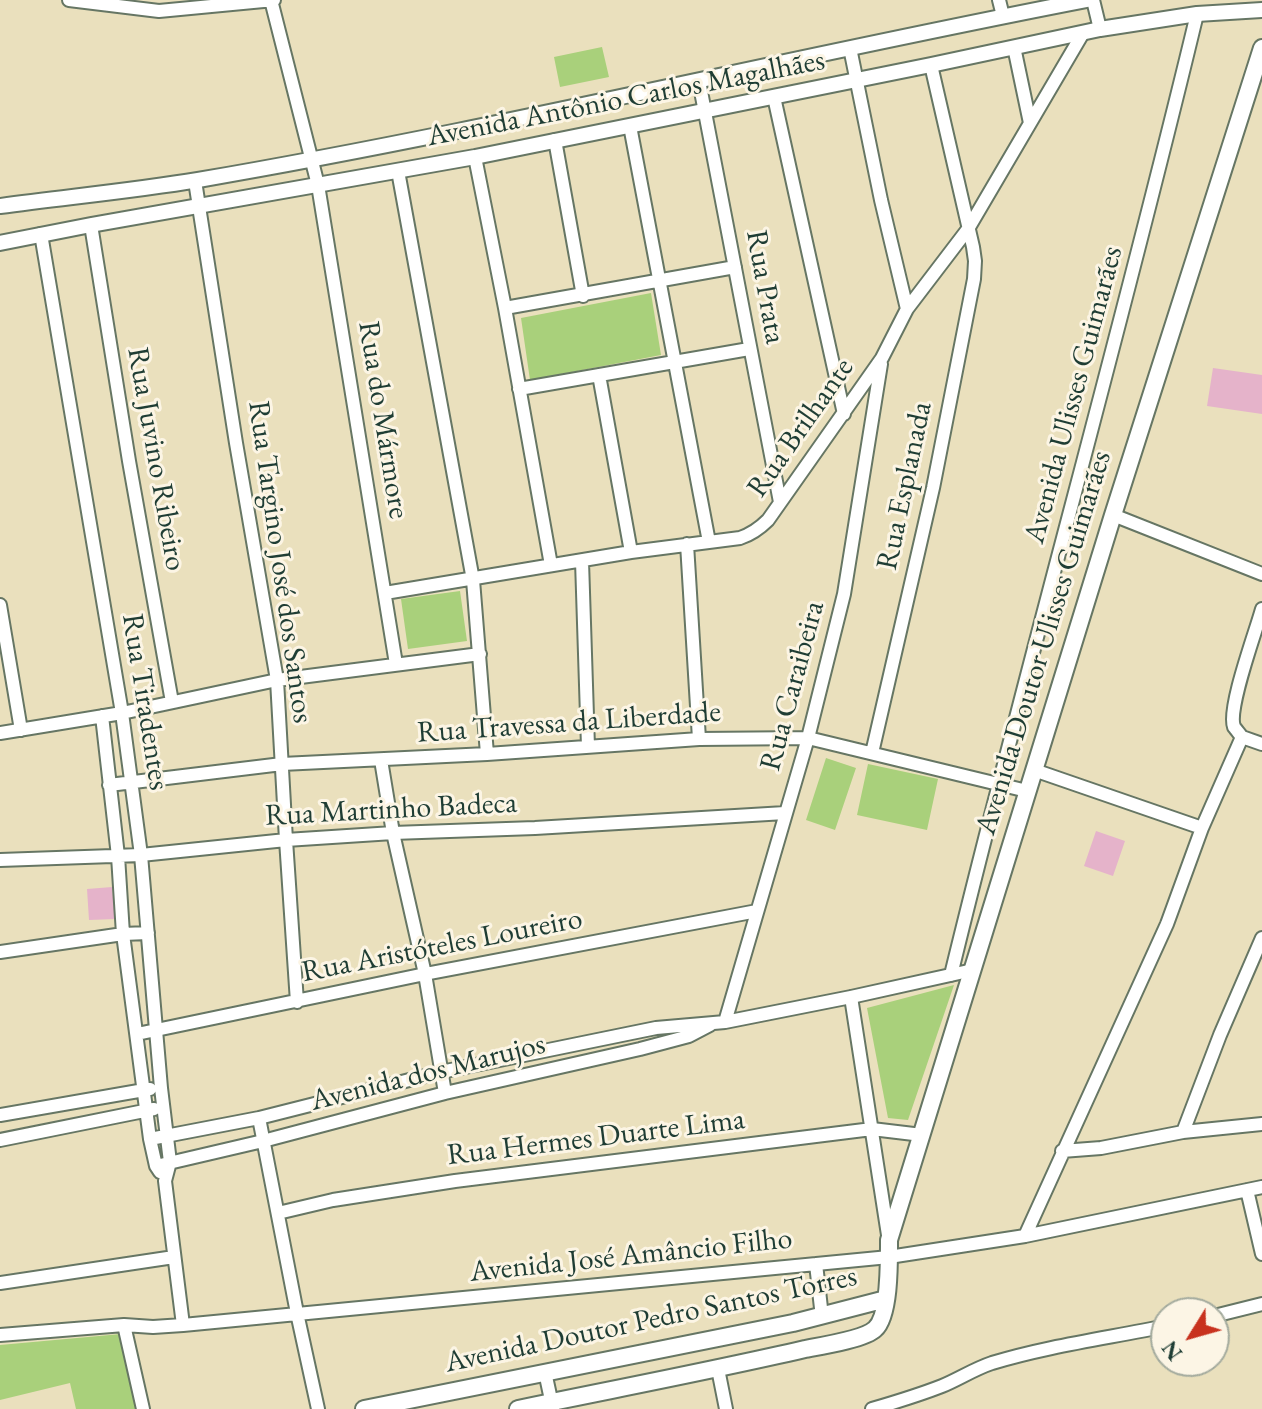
<!DOCTYPE html>
<meta charset="utf-8">
<style>
body{margin:0}
#map{position:relative;width:1262px;height:1409px;overflow:hidden;background:#eae0bd;font-family:"EB Garamond",serif}
canvas{display:block}
.north{position:absolute;left:1150px;top:1297px;width:80px;height:80px;box-sizing:border-box;background:#fcf5e5;border:2px solid #a4ab9e;border-radius:50%;rotate:233deg;font-size:22px;font-weight:700;line-height:32px;text-align:center;color:#1f3d34}
.north::after{content:'';display:block;margin:auto;width:28px;height:36px;background:#c8321e;clip-path:polygon(50% 0,100% 100%,50% 72%,0 100%)}
</style>
<div id="map">
<canvas width="1262" height="1409"></canvas>
<div class="north">N</div>
</div>
<script>
const context = document.querySelector('canvas').getContext('2d');
context.lineJoin = 'round';
function paint(path, color) { context.fillStyle = color; context.fill(path, 'evenodd'); }
function strokePath(path, color, width, dash) { context.strokeStyle = color; context.lineWidth = width; context.lineCap = dash ? 'butt' : 'round'; context.setLineDash(dash || []); context.stroke(path); }
function write(font, color, halo, rows, align = 'center') {
  context.font = font + ' "EB Garamond",serif'; context.lineWidth = 6; context.setLineDash([]); context.textBaseline = 'middle'; context.strokeStyle = halo; context.fillStyle = color; for (const [text, x, y, turn = 0] of rows) {
    context.save(); context.translate(x, y); context.rotate((+turn || 0) * Math.PI / 180); context.textAlign = isNaN(turn) ? turn : align; if (halo) context.strokeText(text, 0, 0); context.fillText(text, 0, 0); context.restore();
  }
}
paint(new Path2D(`
 M602 47 609 77 560 87 554 57Z
 M651 293 661 355 530 380 521 318Z
 M460 591 467 641 408 649 401 599Z
 M826 758 856 768 835 830 806 820Z
 M868 764 938 779 927 830 857 815Z
 M954 985 908 1120 888 1118 867 1008Z
 M121 1334 136 1409H76L70 1383 0 1400V1345Z`), '#a9d07b');
paint(new Path2D(`
 M1213 368 1262 375V414L1207 406Z
 M1096 831 1125 841 1113 876 1084 866Z
 M112 887 115 919 89 920 87 889Z`), '#e5b3ca');
const minor = new Path2D(`
 M69 0 159 11 274 0
 M271 0 318 185 396 664
 M999 0 1003 16
 M1093 0 1100 29
 M1014 47 1030 123
 M850 48 881 200 907 309
 M699 81 780 502
 M774 97 844 414
 M630 126 709 542
 M555 140 583 296
 M475 157 505 308 551 565
 M398 171 473 580 487 754
 M195 181 236 443 277 680 286 840 297 1002
 M91 225 129 461 172 702
 M41 234 122 713 141 855 161 1088 170 1162 165 1181 183 1325
 M505 308 735 267
 M599 375 631 552
 M519 389 749 349
 M1113 515 1262 574
 M687 544 699 739
 M582 561 588 747
 M385 593 631 552 740 538C752 534 759 529 768 520L882 358 907 309 968 229 1083 33
 M0 605 21 730
 M102 716 118 856 123 934 150 1139 156 1166 160 1172
 M0 733 122 713 277 680 480 654
 M1242 737 1262 744
 M872 753 933 488 974 279 975 261 973 247 931 65
 M381 760 393 833 425 974 445 1093
 M1034 770 1202 828
 M109 785 282 764 487 754 699 739 808 738 1027 791
 M0 860 141 855 286 840 393 833 535 828 785 813
 M0 952 123 934 148 933
 M951 975C1029 654 1120 336 1197 14
 M851 997 888 1235
 M725 1022 808 738 844 594 881 364
 M137 1034 425 974 757 911
 M0 1115 150 1089
 M259 1118 297 1313 318 1409
 M1183 1132 1220 1035 1262 938
 M150 1139 259 1118 441 1072 656 1028 725 1022 851 997 973 970
 M0 1140 154 1109
 M1062 1151 1101 1148 1183 1132 1262 1124
 M156 1166 263 1141 445 1093 640 1049 689 1036 710 1025
 M1247 1190 1262 1254
 M278 1213 333 1200 455 1181 872 1129 922 1135
 M1025 1236 1167 924 1202 828 1242 737C1241 736 1235 728 1234 727 1227 709 1256 631 1262 609
 M816 1264 822 1317
 M0 1283 174 1257
 M1214 1316 1262 1304
 M124 1325 143 1409
 M0 1335 124 1325 153 1327 183 1325 889 1257 1025 1236 1262 1187
 M718 1369 726 1409
 M545 1372 553 1409
 M872 1409C896 1402 919 1395 942 1386 959 1379 974 1369 992 1363 1048 1346 1108 1338 1166 1326`);
const tertiary = new Path2D(`
 M0 206C66 197 132 191 198 180 496 129 790 57 1087 0
 M0 243 91 225 475 157 931 65 1100 29 1197 14 1262 10`);
const secondary = new Path2D(`
 M364 1409 793 1323 886 1299
 M518 1409C614 1389 710 1371 805 1349 821 1346 865 1339 875 1329 890 1316 889 1261 889 1240L1113 515 1262 48`);
strokePath(minor, '#667664', 16);
strokePath(tertiary, '#667664', 18);
strokePath(secondary, '#667664', 20);
strokePath(minor, '#fff', 12);
strokePath(tertiary, '#fff', 14);
strokePath(secondary, '#fff', 16);
write('30px', '#1f3d34', '#fcf5e5', [
 ["Avenida Antônio Carlos Magalhães",626,99,-11],
 ["Rua Prata",765,287,80],
 ["Avenida Ulisses Guimarães",1074,395,-75],
 ["Rua do Mármore",383,420,81],
 ["Rua Brilhante",801,428,-55],
 ["Rua Juvino Ribeiro",156,459,80],
 ["Rua Esplanada",905,486,-78],
 ["Rua Targino José dos Santos",280,562,82],
 ["Avenida Doutor Ulisses Guimarães",1044,643,-73],
 ["Rua Caraibeira",793,686,-75],
 ["Rua Tiradentes",145,702,81],
 ["Rua Travessa da Liberdade",569,723,-4],
 ["Rua Martinho Badeca",391,810,-3],
 ["Rua Aristóteles Loureiro",442,946,-11],
 ["Avenida dos Marujos",428,1073,-14],
 ["Rua Hermes Duarte Lima",596,1138,-7],
 ["Avenida José Amâncio Filho",631,1256,-6],
 ["Avenida Doutor Pedro Santos Torres",651,1320,-12]
]);
</script>
